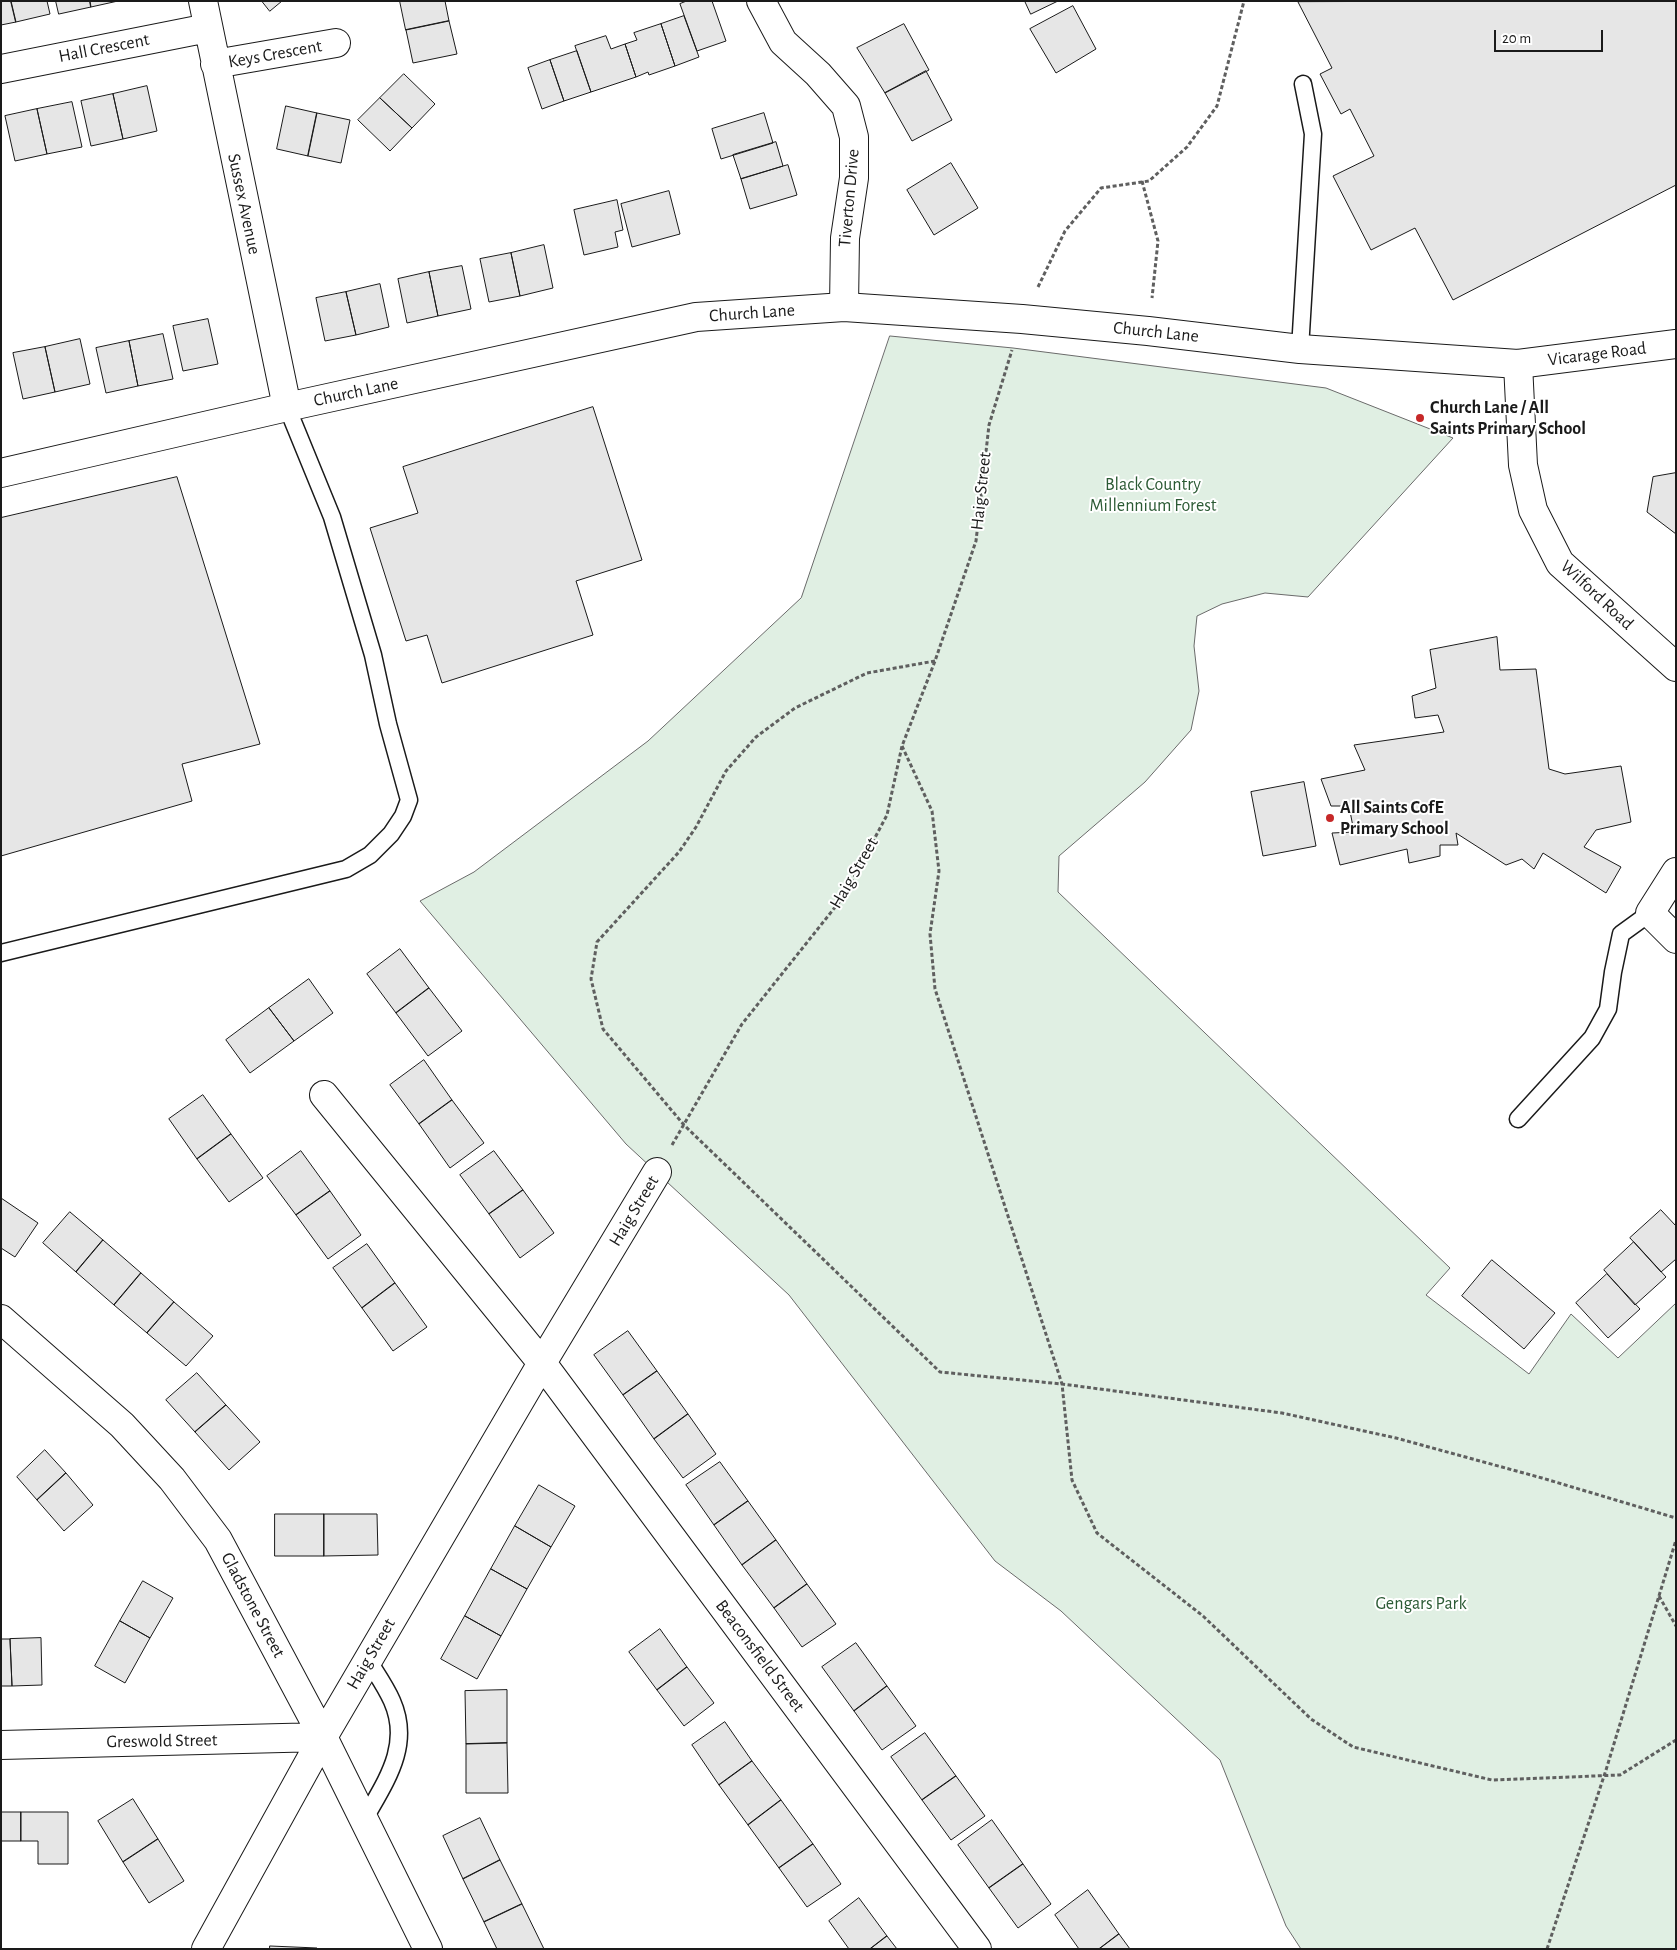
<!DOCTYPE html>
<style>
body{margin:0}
#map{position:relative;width:1677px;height:1950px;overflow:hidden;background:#fff;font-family:"Alegreya Sans",sans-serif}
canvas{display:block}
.frame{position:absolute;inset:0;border:2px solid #1a1a1a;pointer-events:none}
.scale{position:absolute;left:1494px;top:30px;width:109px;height:22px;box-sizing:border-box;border:2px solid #1a1a1a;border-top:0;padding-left:6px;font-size:15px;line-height:18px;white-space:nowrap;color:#1a1a1a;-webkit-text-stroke:4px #fff;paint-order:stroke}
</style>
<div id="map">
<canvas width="1677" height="1950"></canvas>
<div class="frame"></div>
<div class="scale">20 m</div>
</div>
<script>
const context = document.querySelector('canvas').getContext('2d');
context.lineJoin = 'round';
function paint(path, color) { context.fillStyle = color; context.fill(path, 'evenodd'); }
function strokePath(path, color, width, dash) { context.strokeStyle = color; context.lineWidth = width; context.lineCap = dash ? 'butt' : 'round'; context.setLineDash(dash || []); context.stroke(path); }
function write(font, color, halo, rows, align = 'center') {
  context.font = font + ' "Alegreya Sans",sans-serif'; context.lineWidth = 4; context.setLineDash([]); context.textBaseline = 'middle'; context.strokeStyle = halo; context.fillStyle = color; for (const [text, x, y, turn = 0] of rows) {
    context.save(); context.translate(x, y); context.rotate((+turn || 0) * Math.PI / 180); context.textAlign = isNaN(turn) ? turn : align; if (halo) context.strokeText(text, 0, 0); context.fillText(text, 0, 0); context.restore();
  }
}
const green = new Path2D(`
 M890 336 1013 348 1326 388 1453 438 1308 597 1265 593 1222 604 1197 616 1194 646 1199 691 1191 730 1145 782 1059 856 1058 892 1450 1268 1426 1295 1529 1374 1571 1314 1618 1358 1676 1303V1949H1301L1286 1926 1220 1760 1061 1611 995 1561 789 1295 626 1144 420 901 474 872 648 741 801 598Z`);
paint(green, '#e0efe3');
strokePath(green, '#6a6a6a', 1);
const building = new Path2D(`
 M1 1H11L16 22 1 25Z
 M11 1H47L50 14 16 22Z
 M56 1H90L91 7 59 14Z
 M90 1H118L91 7Z
 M262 1H282L270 11Z
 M400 1H445L449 21 406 30Z
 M687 1H712L726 41 697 51 680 4Z
 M1025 1H1058L1031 14Z
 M1676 1V185L1453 300 1415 228 1371 250 1333 176 1374 156 1350 109 1341 114 1320 74 1332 68 1298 2Z
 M1073 6 1096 49 1056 73 1030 29Z
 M684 16 699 57 675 66 661 24Z
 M449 21 457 54 413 63 406 30Z
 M661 24 675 66 649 75 648 72 636 77 625 44 637 40 634 33Z
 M904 24 929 70 885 93 857 48Z
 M606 36 611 49 625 44 636 77 591 92 575 46Z
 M577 51 591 92 564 101 550 60Z
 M550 60 564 101 542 109 528 68Z
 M926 71 952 120 912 141 885 93Z
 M404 74 435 104 412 128 380 98Z
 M147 86 157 131 123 139 113 94Z
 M113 94 123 139 91 146 81 101Z
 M380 98 412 128 390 151 358 120Z
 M72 102 82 147 47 154 37 109Z
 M286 106 317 113 308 156 277 149Z
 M37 109 47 154 15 161 5 116Z
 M317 113 350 120 341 163 308 156Z
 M764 113 773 143 721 159 712 129Z
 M776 142 783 166 741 179 733 155Z
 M951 163 978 208 934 235 907 190Z
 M788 165 797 195 750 209 741 179Z
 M669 191 680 234 632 247 621 204Z
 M617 200 623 230 615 232 618 247 584 255 574 210Z
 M544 245 553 288 520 296 511 253Z
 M511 253 520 296 489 302 480 259Z
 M462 266 471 309 438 316 429 272Z
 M429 272 438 316 407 323 398 279Z
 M380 284 389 327 356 335 346 292Z
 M346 292 356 335 325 341 316 298Z
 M208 319 218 364 183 371 173 326Z
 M163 334 173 379 138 386 129 341Z
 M80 339 90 384 55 392 45 347Z
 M129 341 138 386 106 393 96 348Z
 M45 347 55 392 23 399 13 353Z
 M593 407 642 560 576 581 593 635 442 683 427 635 406 641 370 528 418 513 403 467Z
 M1676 473V534L1647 512 1653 477Z
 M177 477 260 744 182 764 192 801 1 856V518Z
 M1497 637 1500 670 1536 669 1549 769 1565 774 1621 766 1631 822 1596 830 1584 847 1621 867 1606 893 1543 853 1534 869 1522 859 1506 865 1456 833 1458 845H1440V856L1409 863 1407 849 1340 865 1332 833 1354 832 1349 806H1331L1321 779 1365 770 1354 745 1444 732 1438 715 1415 718 1412 696 1436 688 1430 650Z
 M1304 782 1316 846 1263 856 1251 792Z
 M400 949 429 988 396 1013 367 974Z
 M309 979 333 1013 294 1041 269 1008Z
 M429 988 462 1031 428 1056 396 1013Z
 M269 1008 294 1041 250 1073 226 1040Z
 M424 1060 452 1100 419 1124 390 1085Z
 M203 1095 231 1134 197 1159 169 1119Z
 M452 1100 484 1143 450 1168 419 1124Z
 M231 1134 263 1178 229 1202 197 1159Z
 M301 1151 330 1191 296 1215 267 1176Z
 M494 1151 523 1190 489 1214 460 1175Z
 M523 1190 554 1233 520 1258 489 1214Z
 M330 1191 361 1235 328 1259 296 1215Z
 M1 1198 38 1223 15 1257 1 1248Z
 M1661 1210 1676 1226V1259L1661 1272 1630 1238Z
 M70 1212 103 1240 76 1272 43 1243Z
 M103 1240 141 1273 114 1305 76 1272Z
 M1634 1242 1666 1277 1635 1305 1604 1270Z
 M367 1244 395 1283 362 1308 333 1268Z
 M1492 1260 1555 1313 1524 1349 1462 1296Z
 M141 1273 174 1302 147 1333 114 1305Z
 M1607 1274 1640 1309 1608 1338 1576 1303Z
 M395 1283 427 1327 393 1351 362 1308Z
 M174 1302 213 1336 186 1366 147 1333Z
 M628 1331 657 1371 623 1395 594 1355Z
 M657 1371 688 1414 654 1439 623 1395Z
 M197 1373 226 1405 195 1432 166 1400Z
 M226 1405 260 1442 229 1470 195 1432Z
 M688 1414 716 1454 683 1478 654 1439Z
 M45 1450 66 1473 37 1500 17 1477Z
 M720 1462 748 1501 714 1525 686 1485Z
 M66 1473 93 1505 64 1531 37 1500Z
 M539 1485 575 1506 551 1547 515 1526Z
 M748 1501 776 1540 742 1565 714 1525Z
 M275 1514H324V1556H275Z
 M324 1514H377L378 1555 324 1556Z
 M515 1526 551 1547 527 1589 491 1569Z
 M776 1540 807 1584 774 1608 742 1565Z
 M491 1569 527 1589 501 1636 465 1616Z
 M143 1581 173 1598 150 1638 120 1621Z
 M807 1584 836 1624 802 1647 774 1608Z
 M465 1616 501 1636 477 1679 441 1659Z
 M120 1621 150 1638 125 1683 95 1666Z
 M660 1629 687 1667 657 1690 629 1652Z
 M41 1638 42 1685 12 1686 10 1639Z
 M1 1639H10L12 1686H1Z
 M856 1643 887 1686 854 1711 822 1667Z
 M687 1667 714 1703 684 1726 657 1690Z
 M887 1686 916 1726 882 1750 854 1711Z
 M507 1690V1743L466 1744 465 1691Z
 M725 1722 752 1761 719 1785 692 1745Z
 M925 1733 956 1776 922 1800 891 1757Z
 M507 1743 508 1793H466V1744Z
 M752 1761 781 1800 748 1825 719 1785Z
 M956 1776 985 1816 951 1840 922 1800Z
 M133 1799 158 1839 123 1862 98 1821Z
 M781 1800 813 1844 779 1868 748 1825Z
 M1 1812H21V1841H1Z
 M21 1812H68V1864H38V1841H21Z
 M480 1818 500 1860 463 1879 443 1836Z
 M992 1820 1023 1864 989 1888 958 1845Z
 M158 1839 184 1881 149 1903 123 1862Z
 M813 1844 841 1884 807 1907 779 1868Z
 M500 1860 522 1904 484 1922 463 1879Z
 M1023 1864 1051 1904 1018 1928 989 1888Z
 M1088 1890 1119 1934 1099 1949H1079L1055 1915Z
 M859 1898 887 1936 870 1949H849L829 1921Z
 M522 1904 544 1949H497L484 1922Z
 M1119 1934 1130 1949H1099Z
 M887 1936 897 1949H870Z
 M270 1946 317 1948V1949H270Z`);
paint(building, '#e6e6e6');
strokePath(building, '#1a1a1a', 1);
const lane = new Path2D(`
 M1300 349 1313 134 1303 84
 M1 953 346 869 370 855 391 834 403 816 409 800 388 724 373 655 332 517 287 407
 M1518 1119 1592 1038 1608 1009 1613 972 1621 934 1650 913
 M364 1820C385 1782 412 1746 392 1701 386 1687 376 1673 368 1660`);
const street = new Path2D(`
 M203 1 287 407
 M761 1 783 42 818 74 846 106 854 137V178L845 238 844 307
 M215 64 336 43
 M1 69 208 28
 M1518 364 1523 465 1533 510 1560 563 1676 667
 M1676 872 1650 913 1676 939
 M324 1095 542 1363 977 1949
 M1 1319 122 1425 172 1479 218 1540 323 1737 428 1949
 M1 1745 323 1737
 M206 1949 323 1737 542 1363 657 1172`);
const secondary = new Path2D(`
 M1 473 287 407 696 317 844 307 1022 319 1148 331 1300 349 1518 364 1676 344`);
strokePath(lane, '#1a1a1a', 19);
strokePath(street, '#1a1a1a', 30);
strokePath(secondary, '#1a1a1a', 30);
strokePath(new Path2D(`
 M1142 181 1158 241 1152 298
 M1038 287 1065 231 1101 188 1149 181 1187 147 1217 106 1244 1
 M935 661 867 673 795 708 756 737 726 771 696 827 679 852 597 942 591 979 603 1029 684 1125 940 1372 1062 1384 1282 1413 1396 1438 1542 1478 1676 1518
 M902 746 932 811 939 871 930 934 935 989 1062 1384 1072 1480 1097 1533 1203 1616 1311 1719 1353 1747 1492 1780 1620 1775 1676 1740
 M672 1145 742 1024 844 896 887 815 902 746 935 661 976 541 989 425 1012 350
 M1659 1596 1676 1626
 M1547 1949 1606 1770 1676 1540`), '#5f5f5f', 3, [4, 2.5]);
strokePath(lane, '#fff', 16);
strokePath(street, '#fff', 28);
strokePath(secondary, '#fff', 28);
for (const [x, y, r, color] of [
 [1420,418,5,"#c62828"],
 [1330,818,5,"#c62828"]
]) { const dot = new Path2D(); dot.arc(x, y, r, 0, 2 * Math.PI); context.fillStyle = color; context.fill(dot); strokePath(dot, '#fff', 2); }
write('18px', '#1a1a1a', '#fff', [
 ["Hall Crescent",104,48,-11],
 ["Keys Crescent",275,54,-10],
 ["Tiverton Drive",849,198,-85],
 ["Sussex Avenue",244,204,78],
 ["Church Lane",752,313,-4],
 ["Church Lane",1156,332,6],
 ["Vicarage Road",1597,354,-7],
 ["Church Lane",356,392,-12],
 ["Haig Street",981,491,-84],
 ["Wilford Road",1597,595,43],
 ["Haig Street",854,873,-60],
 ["Haig Street",634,1211,-59],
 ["Gladstone Street",253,1605,62],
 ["Haig Street",371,1654,-60],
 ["Beaconsfield Street",760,1656,53],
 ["Greswold Street",162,1741,-1]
]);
write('bold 18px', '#1a1a1a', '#fff', [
 ["Church Lane / All",1430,408],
 ["Saints Primary School",1430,429],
 ["All Saints CofE",1340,808],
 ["Primary School",1340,829]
], 'left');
write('18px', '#2b5a34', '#fff', [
 ["Black Country",1153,485],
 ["Millennium Forest",1153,506],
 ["Gengars Park",1421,1604]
]);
</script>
